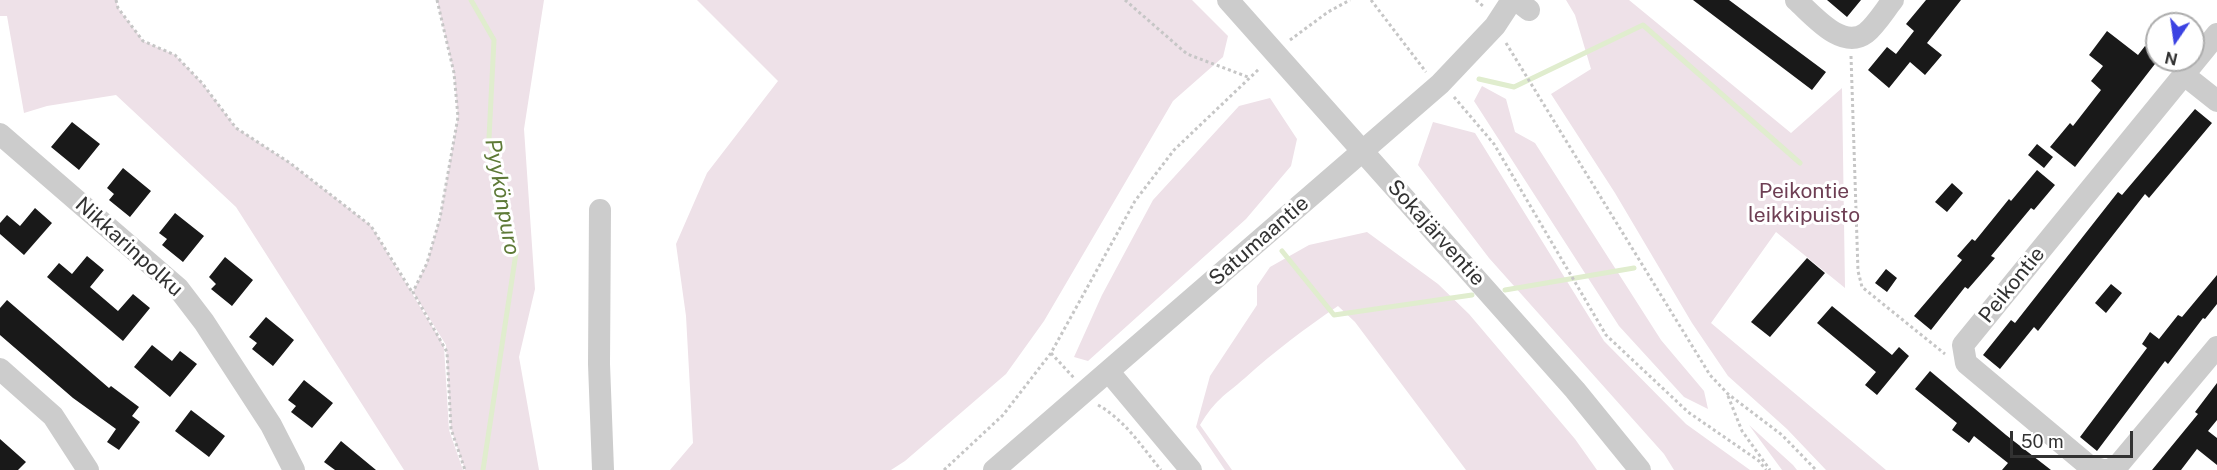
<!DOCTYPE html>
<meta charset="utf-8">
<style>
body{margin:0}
#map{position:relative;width:2217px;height:470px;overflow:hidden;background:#fff;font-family:"Public Sans",sans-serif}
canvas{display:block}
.north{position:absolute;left:2145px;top:12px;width:60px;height:60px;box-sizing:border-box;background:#fff;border:2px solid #adadad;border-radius:50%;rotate:193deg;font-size:16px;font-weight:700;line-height:24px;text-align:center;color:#323232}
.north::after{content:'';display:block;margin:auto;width:21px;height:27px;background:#3b42e2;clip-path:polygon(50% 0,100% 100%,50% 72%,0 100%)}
.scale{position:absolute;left:2010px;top:431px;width:123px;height:27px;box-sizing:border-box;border:3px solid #323232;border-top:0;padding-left:8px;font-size:18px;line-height:21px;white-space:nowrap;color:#323232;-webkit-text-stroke:4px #fff;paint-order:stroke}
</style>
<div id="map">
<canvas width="2217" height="470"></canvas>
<div class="north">N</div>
<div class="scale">50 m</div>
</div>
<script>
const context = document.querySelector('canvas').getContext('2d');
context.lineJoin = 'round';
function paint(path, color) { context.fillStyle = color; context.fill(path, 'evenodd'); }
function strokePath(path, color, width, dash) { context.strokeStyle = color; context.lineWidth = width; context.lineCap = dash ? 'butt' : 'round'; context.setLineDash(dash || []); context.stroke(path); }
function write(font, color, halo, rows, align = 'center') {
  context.font = font + ' "Public Sans",sans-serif'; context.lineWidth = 6; context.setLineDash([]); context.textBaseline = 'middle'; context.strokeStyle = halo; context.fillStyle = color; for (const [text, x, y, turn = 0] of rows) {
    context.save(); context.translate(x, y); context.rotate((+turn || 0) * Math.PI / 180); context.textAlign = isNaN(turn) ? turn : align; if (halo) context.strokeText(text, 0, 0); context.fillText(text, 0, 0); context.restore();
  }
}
paint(new Path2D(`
 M0 0H116L118 8 143 41 175 55 202 83 236 128 290 163 371 226 444 346 449 430 463 470H404L236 207 116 95 47 106 24 113 7 16H0Z
 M437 0H544L524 129 535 289 519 357 539 470H465L451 429 446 345 413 292 427 263 440 218 458 117 454 73Z
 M697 0H1192L1228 36 1223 57 1173 101 1044 321 1006 374 905 461 891 470H670L693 443 686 316 676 244 707 173 778 81Z
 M1566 0H1629L1791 133 1842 88 1845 288 1776 232 1711 323 1886 470H1826L1787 429 1728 376 1692 323 1615 193 1551 94 1591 69 1575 15Z
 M1482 86 1506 99 1515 132 1535 143 1661 340 1704 391 1708 409 1684 397 1619 326 1474 101Z
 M1270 98 1297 139 1291 166 1246 219 1088 361 1074 357 1102 295 1153 200 1239 106Z
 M1433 122 1475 133 1604 341 1686 424 1750 470H1674L1664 454 1489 258 1418 165Z
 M1367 232 1438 284 1469 314 1575 439 1597 470H1466L1355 322 1338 306C1304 329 1275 351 1245 378 1223 397 1216 399 1200 425L1232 470H1225L1196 427 1210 376 1257 305V286L1270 267 1309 245Z
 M1749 425 1793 465 1797 470H1782Z`), '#eee1e8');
strokePath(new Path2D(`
 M471 0 494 40 489 138 516 253 483 470
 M1479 79 1514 87 1643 25 1800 163
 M1282 251 1334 315 1472 295
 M1505 290 1634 268`), '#e0edce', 5);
paint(new Path2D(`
 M1693 0H1729L1826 72 1812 90Z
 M1827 0H1861L1847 17Z
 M1926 0H1961L1927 43 1942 55 1925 75 1910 62 1889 88 1868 70 1887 47 1896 54 1914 31 1906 24Z
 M2107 31 2138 55 2145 46 2157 55 2158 60 2075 167 2050 147 2070 123 2073 126 2101 90 2091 81 2103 66 2089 55Z
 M2195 109 2212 123 2149 198 2145 194 2038 331 2034 327 2000 369 1983 355 2011 320 2015 323 2118 192 2122 195Z
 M72 122 100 144 79 170 51 147Z
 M2037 144 2053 157 2044 168 2028 155Z
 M123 168 151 191 130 217 109 200 114 194 107 188Z
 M2037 170 2055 185 2034 210 2031 208 1991 256 1995 258 1968 289 1965 287 1931 330 1914 316 1962 260 1957 256 1972 239 1975 241 2009 199 2011 201Z
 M1952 183 1963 193 1947 212 1935 202Z
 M35 208 52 223 24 255 0 234V223L7 215 20 226Z
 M175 213 204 236 183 262 162 245 167 239 159 233Z
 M87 256 104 270 90 287 118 311 133 294 150 308 123 341 47 277 59 263 72 274Z
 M225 257 253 280 232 306 211 289 216 284 209 277Z
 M1807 258 1825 273 1770 337 1751 322Z
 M1886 269 1897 278 1887 292 1875 283Z
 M2217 275V304L2205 319 2203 318 2168 364 2165 361 2097 451 2080 437 2147 348 2142 344 2150 332 2159 339 2178 315 2182 317Z
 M2111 284 2122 293 2106 313 2095 303Z
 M7 300 109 388 111 386 139 407 132 416 140 422 119 450 107 442 116 429 73 398 0 335V308Z
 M1832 306 1892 355 1899 347 1909 356 1877 395 1865 385 1876 372 1817 323Z
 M266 317 294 340 273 366 252 349 257 343 249 337Z
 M152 345 172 361 180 351 197 364 170 397 134 367Z
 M1930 371 2006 435 2051 470H2002L2008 463 1989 448 1974 436 1969 443 1952 430 1957 423 1915 389Z
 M304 380 333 403 312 428 291 412 296 406 288 400Z
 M2217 383V420L2208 431 2217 438V465L2197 449 2181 470H2152L2198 414 2195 412Z
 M191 410 225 436 209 457 175 431Z
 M0 439 26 462 18 470H0Z
 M341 441 376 470H335L324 462Z`), '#191919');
strokePath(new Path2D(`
 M116 0 118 8 143 41 175 55 202 83 236 128 290 163 371 226 412 292
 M437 0 454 73 458 117 440 218 427 263 413 292 447 352 451 429 465 470
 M1125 0 1187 54 1248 77
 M1371 0 1426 72
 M1476 0 1484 7
 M1290 40 1328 12 1350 0
 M1506 43 1710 375 1728 394 1782 435 1816 470
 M1851 56 1858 271 1862 287 1945 354
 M1454 97 1494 144 1606 335 1688 412 1759 461 1766 470
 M1051 353 1074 378
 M1728 396 1742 431 1770 470
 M1098 405C1125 420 1142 447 1161 470
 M944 470 1003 415 1051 353 1135 201 1174 150 1259 69`), '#c6c6c6', 3, [3, 3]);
strokePath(new Path2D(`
 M1228 0 1575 390 1640 470
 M1516 0 1529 10
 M1796 0C1813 15 1842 51 1866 33 1876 25 1885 10 1893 0
 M2183 74 2217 101
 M0 134 178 288 204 322 271 425 294 470
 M600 210 599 364 603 470
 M0 369 53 416 88 470
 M1109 372 1191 470
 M994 470 1440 84 1495 26 1512 0
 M2103 470 2089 466 1966 363 1963 345 2217 34
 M2104 470H2110L2119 464 2217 347`), '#ccc', 22);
write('21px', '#6e3f54', '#fff', [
 ["Peikontie",1804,192],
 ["leikkipuisto",1804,216]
]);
write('21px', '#323232', '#fff', [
 ["Sokajärventie",1436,233,48],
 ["Satumaantie",1259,241,-41],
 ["Nikkarinpolku",129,247,42],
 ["Peikontie",2012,285,-51]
]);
write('italic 22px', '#5e7a37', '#fff', [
 ["Pyykönpuro",502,197,80]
]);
</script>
